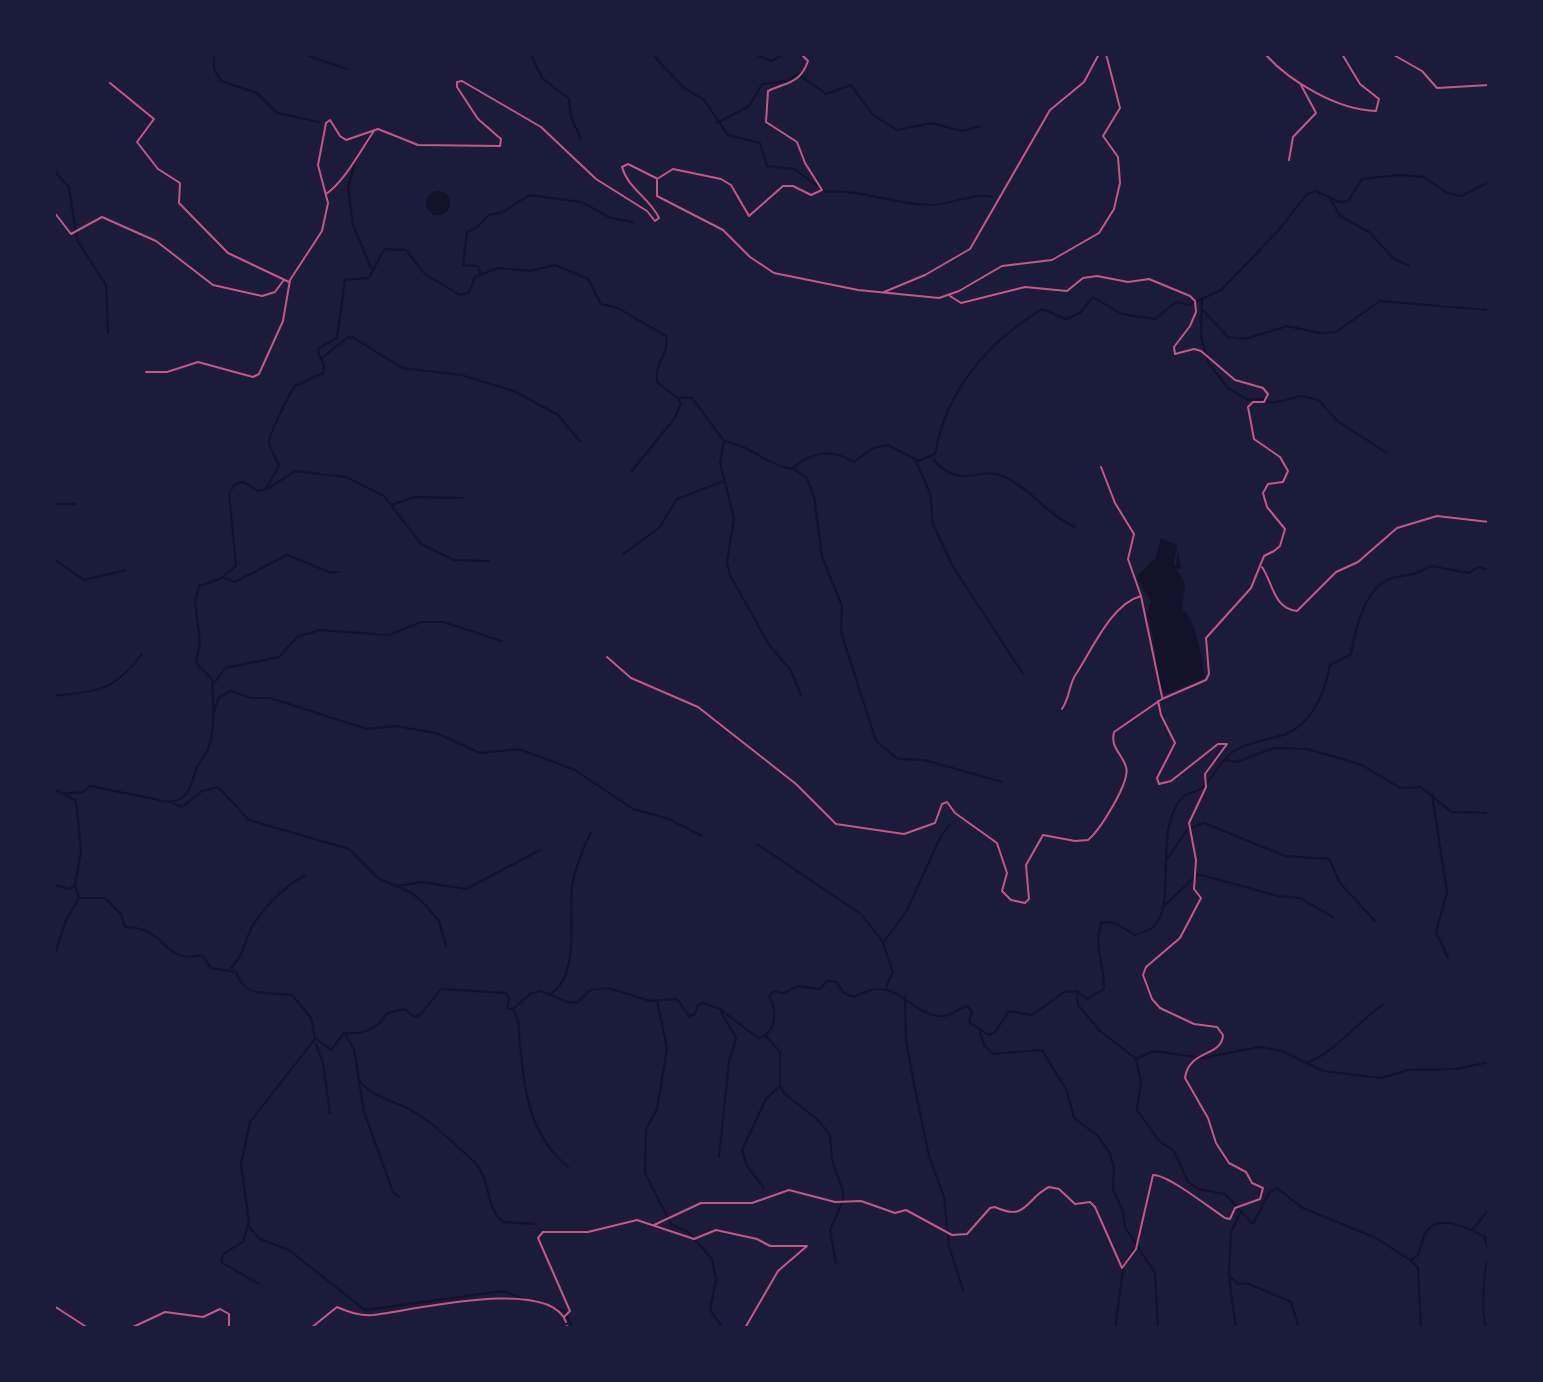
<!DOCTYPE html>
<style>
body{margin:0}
#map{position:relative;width:1543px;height:1382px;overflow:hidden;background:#1b1b3a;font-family:"Alegreya Sans",sans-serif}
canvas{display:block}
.frame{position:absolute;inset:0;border:56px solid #1b1b3a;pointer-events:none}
</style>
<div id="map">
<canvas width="1543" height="1382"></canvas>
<div class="frame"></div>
</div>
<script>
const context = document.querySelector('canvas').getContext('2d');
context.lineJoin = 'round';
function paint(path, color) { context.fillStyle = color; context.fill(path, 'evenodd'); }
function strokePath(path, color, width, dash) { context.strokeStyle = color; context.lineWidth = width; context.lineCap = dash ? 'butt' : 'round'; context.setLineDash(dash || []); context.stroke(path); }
paint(new Path2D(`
 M426 203a12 12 0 1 1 24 0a12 12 0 1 1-24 0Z
 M1161 538 1177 545 1174 564 1176 567 1178 552 1181 569H1176L1185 583 1182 609C1197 620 1201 659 1205 678L1165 694C1153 676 1157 630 1146 618L1151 601 1136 577 1156 558Z`), '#12122b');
strokePath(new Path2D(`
 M214 54V69L221 81 257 93 277 113 319 122
 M303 54 347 69
 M406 54H417
 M531 54 542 78 569 99 571 117 581 139
 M652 54 684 88 704 100 728 135 760 143 767 166 794 169 826 192C858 188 896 205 931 205 951 205 974 192 992 197
 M755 54 771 61 784 54
 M957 54 966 55
 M717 123 749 106 762 84 787 81 798 74 826 94 851 85 873 115 897 130 932 123 962 131 980 126
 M355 163 348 188 353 225 371 268
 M54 171 69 187 77 240 106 285 108 333
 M1329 196 1340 216 1369 232 1394 259 1410 266
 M480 274 478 266 463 265 467 232 476 228 489 215 503 212 529 195 581 202 611 218 633 222
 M1202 300 1201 336 1208 362 1228 388 1248 400 1262 399 1272 403 1302 396 1318 400 1339 422 1387 453
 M1204 311 1228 337 1245 339 1287 326 1319 333 1336 332 1380 301 1489 310
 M321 359 348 337 354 338 402 368 461 375 514 391 558 415 580 441
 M724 441 720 463 734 518 727 562 730 575 769 645 790 669 801 695
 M933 459C962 492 978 465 1003 476 1033 490 1045 513 1075 527
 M916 461 930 493 933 524 952 565 1023 674
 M792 468 806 477 814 496 822 557 842 606 841 632 876 741 898 759 924 760 1002 782
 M631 472 674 419 681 404 677 397
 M269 488 295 471 346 477 384 496 421 544 454 560 489 561
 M54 504H75
 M391 505 415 497 463 498
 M623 554 659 528 677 499 724 481
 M54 559 84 580 126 570
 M224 578 235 582 287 555 332 573 339 572
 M212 686 225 668 279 657 297 637 319 630 389 635 421 622H443L502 641
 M54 696C100 690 111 693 142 654
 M214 712 219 697 231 691 251 698H270L367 729 395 726 436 733 480 753 519 749 575 770 633 809 669 819 702 836
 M1226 760 1237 762 1274 748 1308 749 1362 765 1400 788 1421 787 1451 812 1489 813
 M54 789 76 801 81 851 75 885 79 898H105L121 914 125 927C169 927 161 965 202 955L211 968 236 972C245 1000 269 991 292 995L311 1018 315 1038 331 1050 344 1033C361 1035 379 1029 387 1013L405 1009 414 1017 420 1015 441 989 505 993 509 997 507 1008 513 1009 530 994 540 991 570 1003 578 1002 590 990 608 988 650 1001 677 999 689 1016 695 1014 698 1005 703 1003 720 1009 758 1038C777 1034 777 1009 769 996L774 991 783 993 798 986 820 989 827 981 836 982 844 993 854 997C897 973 904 1010 937 1016 949 1018 955 1010 967 1006L972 1011 969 1022 989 1035 995 1032 1009 1011 1032 1015 1064 992 1077 991 1087 999 1104 989C1105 965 1092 946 1102 922L1115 923 1135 935C1140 933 1148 931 1152 928 1180 906 1150 826 1185 795 1190 792 1197 792 1202 788 1214 778 1220 760 1234 751 1250 741 1269 740 1286 734 1314 722 1325 692 1330 665L1351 654C1355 629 1366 582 1396 577 1414 574 1414 575 1431 566L1469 573 1478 567 1489 570
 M61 794 83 792 90 786 169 802C192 800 190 783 198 765 201 759 206 756 208 749 216 727 213 702 212 679L196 663 200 642 195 601 199 586 220 579 236 566 229 493 235 484 244 482 258 491 266 489 279 466C277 458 270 451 269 442 268 437 290 392 295 386L323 373 324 365 318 352 319 348 337 338 345 280 369 278 384 249 406 250 425 274 460 295 469 293 475 277 498 268 530 271 555 265 588 279 601 304 618 308 666 336C670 353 654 363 657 382L676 397 692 398 724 441C751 446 766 464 791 469 813 451 830 448 854 462L873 448 888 445 919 461 935 454C946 390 988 342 1042 309L1066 319 1080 313 1093 297 1122 314 1155 319 1176 302 1189 305 1221 290 1278 231 1306 195 1315 191 1340 202 1348 201 1362 179 1399 175 1424 177 1447 193 1461 196 1489 182
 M1432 794 1447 892 1436 932 1448 958
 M172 803 182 807 202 791 218 787 249 820 349 849 378 878 412 893 425 905 439 921 446 946
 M757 844 861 914 883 942
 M1167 859 1188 829 1204 823 1285 856 1329 859 1340 883 1375 921
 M54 885 70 889 75 885
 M397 886 422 882 466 889 540 850
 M1165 905 1198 874 1278 896 1300 898 1333 917
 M54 957 66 920 78 900
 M231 968C245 953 243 945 251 929 262 908 285 886 305 875
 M886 987 893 972 883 943 906 912 941 836 950 824
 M551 994C581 973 568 915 572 886 575 868 583 849 591 832
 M1077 994 1078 1005 1100 1031 1136 1059 1141 1082 1137 1110 1159 1141 1174 1151 1188 1182 1198 1189 1225 1194 1253 1224 1269 1193 1277 1188 1301 1207 1376 1238 1410 1260C1421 1256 1419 1250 1423 1239 1432 1208 1471 1229 1489 1239
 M905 997 906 1040 914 1084 929 1156 944 1197 949 1246 963 1290
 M657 1001 667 1048 657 1109 646 1129 645 1173 671 1224 688 1232 712 1259 716 1279 710 1310 723 1328
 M513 1009C521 1022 518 1030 520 1045 525 1093 529 1134 568 1167
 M980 1032 984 1045 993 1054 1042 1050 1067 1091 1074 1118 1098 1136 1110 1154 1114 1168 1113 1189 1123 1212 1125 1227 1155 1273 1158 1328
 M345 1034 354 1049 364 1112 393 1192 399 1197
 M766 1036 780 1052V1086L784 1093 819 1121 830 1135 832 1160 843 1191V1201L830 1230 836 1264
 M316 1044 323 1063 330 1113
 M1136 1059 1154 1051 1202 1058 1259 1047 1282 1051 1323 1071 1381 1078 1408 1070 1457 1069 1489 1062
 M1306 1063C1333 1055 1359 1020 1384 1004
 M358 1079C374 1100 396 1100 416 1113 436 1125 457 1146 474 1162 492 1180 484 1206 503 1222L534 1224
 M719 1157 729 1062 736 1038 721 1012
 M764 1188 747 1166 742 1150 766 1099 780 1086
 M1240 1213 1231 1232 1229 1275 1238 1284 1247 1283 1291 1302 1299 1328
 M248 1226 260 1239 289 1250 365 1310 503 1291 524 1299
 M1472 1230 1489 1209
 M1484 1237 1489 1251
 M1411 1261 1418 1268 1421 1328
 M1229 1278 1236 1328
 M259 1284 221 1262 223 1254 243 1242 249 1222 241 1164 250 1122 315 1039
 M535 1300 564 1311 573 1328
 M1115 1328 1124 1263 1136 1246
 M1487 1328C1480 1314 1484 1269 1489 1254`), '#12122b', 2);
strokePath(new Path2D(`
 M110 83 154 119 137 142 158 169 180 183 179 203 228 253 289 282
 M1289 160 1293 137 1316 113 1301 85
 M326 194C345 181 360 151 374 131
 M54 212 71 234 102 217 156 241 213 285 262 296 275 292 283 281
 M884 292 925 275 970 249 1050 110 1084 82 1099 54
 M146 372H167L198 362 253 377 259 374 283 321 290 280 322 231 328 203 318 165 326 123 330 120 340 136 346 140 378 129 418 145 500 146 501 139 478 119 457 87V82L462 81 541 127 596 179 647 211 655 221 659 218C650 198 628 189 622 167L628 164 656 178
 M1101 467 1115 503 1134 534 1128 559 1141 596 1162 697
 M1262 567C1273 583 1273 608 1297 611L1336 572 1358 562 1397 528 1437 516 1489 522
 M607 657 631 678 698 707 796 784 836 824 904 834 935 823 942 804 947 802 955 813 997 843 1007 873 1002 891 1011 900 1025 903 1029 899 1026 865 1043 835 1075 841 1088 840C1100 830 1131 781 1126 767 1122 753 1110 748 1114 732L1162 699 1206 680 1209 674 1206 638 1251 588 1264 556 1274 551
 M1062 709C1070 697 1069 684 1076 674 1092 650 1111 604 1141 596
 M654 1225 701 1203H752L789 1190 835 1202 861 1201 895 1213 906 1210 952 1235 967 1234 990 1208 995 1207C1027 1222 1025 1199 1049 1187L1059 1189 1075 1204 1090 1202 1095 1207 1122 1268 1136 1249 1153 1175C1167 1174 1210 1208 1225 1218L1230 1219 1235 1208 1260 1199 1263 1188 1252 1183 1246 1172 1229 1163 1216 1143 1208 1118 1185 1078C1189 1049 1222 1057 1223 1035L1217 1027 1194 1024 1160 1008 1152 999 1143 975 1146 967 1180 938 1201 898 1194 889 1196 860 1189 823 1206 787 1205 774 1227 744H1218L1171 781 1159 784 1157 778 1175 743 1161 715 1158 701
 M54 1306 88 1328
 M564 1317 570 1311 538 1238 543 1232H588L637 1220 694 1239 716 1230 757 1239 770 1246H807L778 1271 745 1328
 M567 1326 568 1328
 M131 1328 165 1312 203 1317 220 1309 229 1314V1328`), '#c65784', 2);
strokePath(new Path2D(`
 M801 54 808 61C800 84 787 82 768 91L766 122 797 142 805 163 822 190 811 195 793 186H783L749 216 731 185 721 179 673 169 657 179V196L723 230 750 257 774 273 858 290 939 298 959 291 1002 266 1052 260 1099 233 1114 209 1120 183 1118 157 1103 136 1120 108 1106 54
 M1265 54C1290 82 1338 110 1376 111L1379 99 1360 84 1342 54
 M1392 54 1422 71 1437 88 1489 85
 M950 296 961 303 1025 287 1067 291 1083 278 1097 276 1128 282 1149 279 1190 296 1195 301 1196 312 1190 326 1174 347 1175 354 1194 349 1201 351 1235 380 1263 388 1268 394 1264 402H1253L1248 407 1254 439 1280 457 1288 471 1283 482 1268 484 1263 493 1267 507 1285 529 1280 546 1274 551
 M243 1328H246
 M311 1328 337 1307C349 1312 359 1316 373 1315 410 1311 550 1276 566 1322`), '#c65784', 2);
</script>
